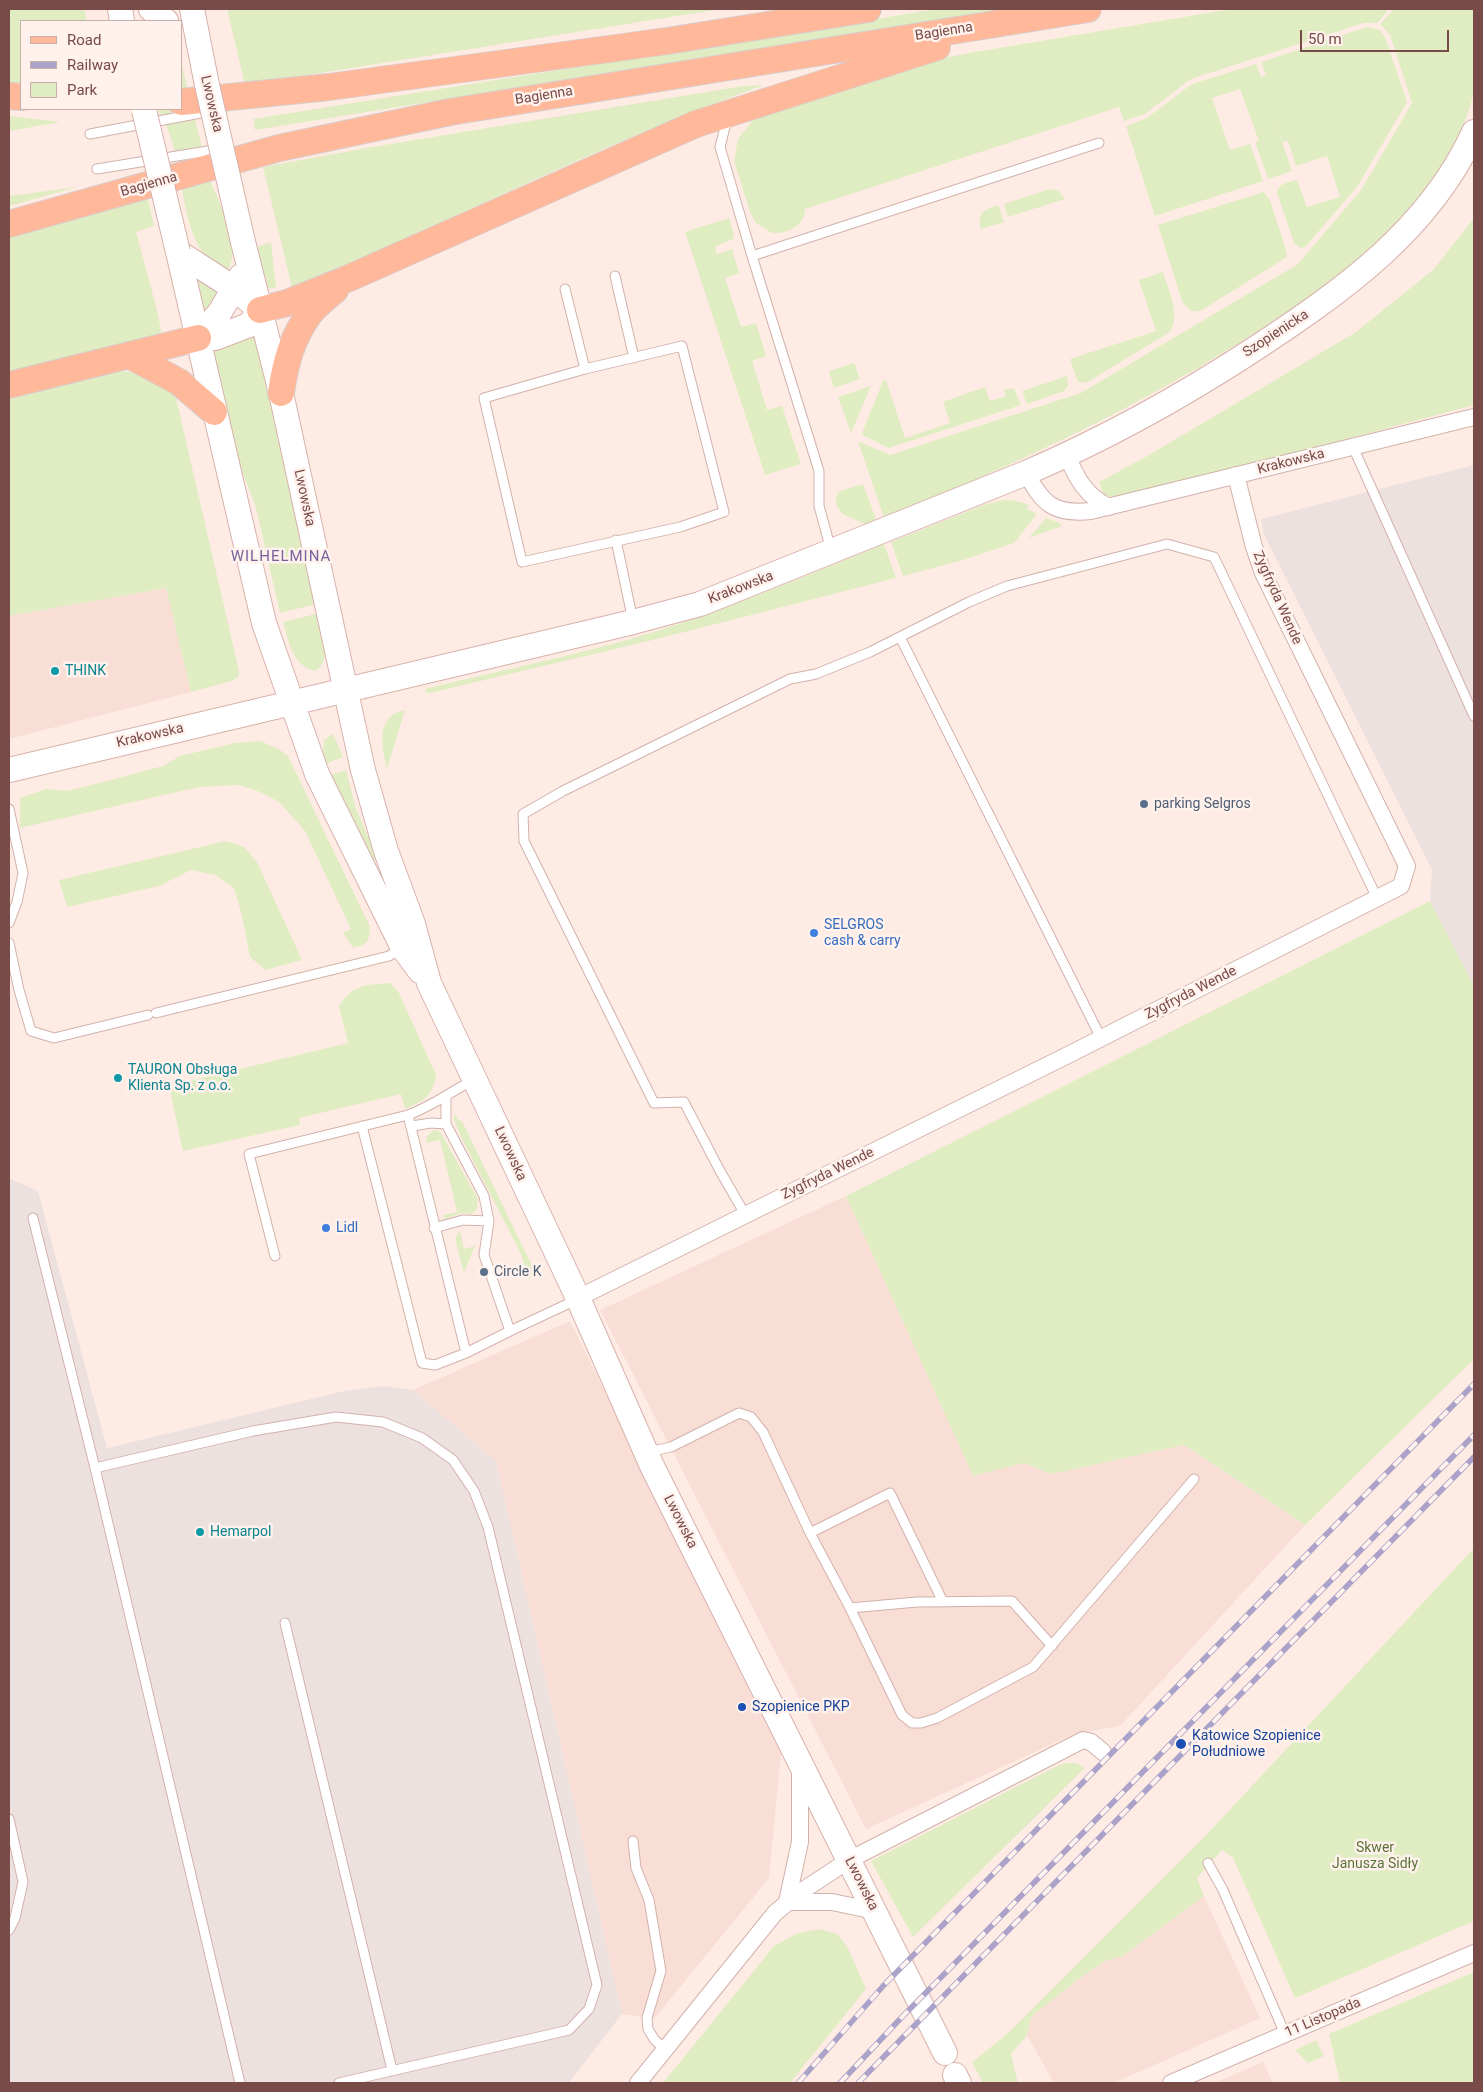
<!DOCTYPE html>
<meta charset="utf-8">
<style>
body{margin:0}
#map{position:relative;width:1483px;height:2092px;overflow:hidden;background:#feece4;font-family:Roboto,sans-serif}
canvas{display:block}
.frame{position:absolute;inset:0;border:10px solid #784a48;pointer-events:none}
.legend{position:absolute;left:20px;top:20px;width:162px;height:90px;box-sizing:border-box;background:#fff1ec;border:1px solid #c9aeaa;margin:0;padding:6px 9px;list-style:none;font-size:15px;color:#784a48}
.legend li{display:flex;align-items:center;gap:10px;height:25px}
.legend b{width:25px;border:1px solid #c9aeaa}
.scale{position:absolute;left:1300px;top:30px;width:149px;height:22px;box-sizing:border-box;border:2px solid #784a48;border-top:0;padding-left:6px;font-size:15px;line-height:18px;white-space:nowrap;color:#784a48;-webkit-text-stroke:4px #fff1ec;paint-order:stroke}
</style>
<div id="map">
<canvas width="1483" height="2092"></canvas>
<div class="frame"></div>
<ul class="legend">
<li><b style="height:6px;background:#ffb99a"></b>Road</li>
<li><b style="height:6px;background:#aaa2c8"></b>Railway</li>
<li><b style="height:14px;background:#e0ecc2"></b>Park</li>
</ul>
<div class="scale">50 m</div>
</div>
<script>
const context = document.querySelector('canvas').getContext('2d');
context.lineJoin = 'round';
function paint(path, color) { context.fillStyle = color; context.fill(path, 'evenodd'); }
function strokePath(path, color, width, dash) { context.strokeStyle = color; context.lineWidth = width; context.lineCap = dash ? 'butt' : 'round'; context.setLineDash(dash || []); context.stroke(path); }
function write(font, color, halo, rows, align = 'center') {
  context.font = font + ' Roboto,sans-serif'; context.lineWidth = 5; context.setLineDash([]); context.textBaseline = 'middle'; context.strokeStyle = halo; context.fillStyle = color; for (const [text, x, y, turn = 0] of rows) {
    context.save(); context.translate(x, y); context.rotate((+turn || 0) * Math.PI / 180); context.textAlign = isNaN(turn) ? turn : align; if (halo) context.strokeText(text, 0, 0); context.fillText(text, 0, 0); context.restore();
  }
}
paint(new Path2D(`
 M167 588 191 692 9 739V616Z
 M846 1196 973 1475 1024 1463 1051 1474 1184 1445 1305 1525 1120 1726 1074 1734 866 1829 600 1310Z
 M570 1321 781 1752 769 1878 654 2019 622 2014 496 1461 413 1390Z
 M1204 1896 1260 2018 1114 2083H1054L1027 2035 1031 2017 1080 1978 1105 1961 1123 1956Z
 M1263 2062 1273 2083H1214Z`), '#f8ded5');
paint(new Path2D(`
 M1474 465V986L1430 901 1432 870 1264 535 1261 519Z
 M9 1178 38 1191 107 1448 344 1391 384 1386 413 1390 496 1461 622 2014 569 2083H9Z`), '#ede1df');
paint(new Path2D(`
 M9 9H84L87 21H21V86L9 85Z
 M227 9H721L245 85Z
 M938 9H1008L255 130 253 119Z
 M1232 9H1389L1377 23H1364L1191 79 1145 114 1124 121 1119 107 805 209C805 226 787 234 772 233L756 223 750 212 734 161 738 139 753 120 771 106 929 61 969 53Z
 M1392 9H1474C1474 44 1480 83 1467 116 1449 160 1419 204 1385 237 1347 272 1304 300 1261 329 1142 406 1015 465 884 518L858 441 890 455 1081 393 1298 264 1361 190 1412 103 1390 35 1380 24 1392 11Z
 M1367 27 1380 30 1385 37 1407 102 1357 187 1305 247 1300 248 1294 243 1277 193C1278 183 1289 182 1297 180L1307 207 1340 197 1327 156 1296 166 1288 141 1283 142 1275 120 1292 171 1268 179 1255 142 1259 141 1240 89 1212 98 1230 150 1250 144 1263 181 1155 216 1126 126 1147 118 1192 84 1256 64 1261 77 1266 75 1261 62Z
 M181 61 209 177C219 207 245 240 227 272 214 268 200 251 195 239 178 199 182 145 157 109H181Z
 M764 85C602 143 450 222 292 288L263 167 372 147 743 86Z
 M9 116 61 122 9 131Z
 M77 187 9 206V196Z
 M1050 189 1059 191 1065 199 1008 217 1004 204Z
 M1264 192 1270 200 1287 253V257L1202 310C1193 314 1187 309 1182 301L1158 225Z
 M147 195 154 226 136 232 158 314 162 337 9 374V235Z
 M998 205 1004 222 981 229C976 214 985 209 998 205Z
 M729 218 734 234 733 239 715 247 717 254 732 249 739 273 725 278 741 327 756 323 766 356 752 361 767 410 782 406 801 464 765 475 685 232Z
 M1474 218V405L1122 499 1104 495 1099 482 1149 455 1356 332 1433 270Z
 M271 242 276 288H268L257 247Z
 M1163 272C1169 292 1181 313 1170 332L1086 383 1078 382 1070 359 1156 331 1139 280Z
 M195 278H197L219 293 204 315Z
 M254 335 317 604 280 613 256 508 229 435 211 346Z
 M854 363 860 379 834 388 829 371Z
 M121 371 140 373 174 389 239 671V676L232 681 191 692 166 588 9 616V396L107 373Z
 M1067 376 1068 386 1064 391 1027 404 1022 391Z
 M886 380 905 438 950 423 943 402 985 387 990 401 1006 396 1004 390 1014 388 1021 405 889 448 864 436 862 433 883 381Z
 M871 386 851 433 838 397Z
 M863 484 877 522 867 525 842 514 836 504V497L840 491Z
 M1003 500C1013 500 1020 501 1029 505L1027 509 1037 514 1014 543 960 561 903 576 891 542 981 506Z
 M1046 518 1060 523 1062 526 1029 538Z
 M884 544 896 578 657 639 430 693H427L425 689C501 670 579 655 654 632 732 607 808 575 884 544Z
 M319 613C323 629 333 661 315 671 293 667 288 640 283 622Z
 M405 710 387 769C383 753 376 726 394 714 397 712 402 711 405 710Z
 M332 734 335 738 343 757 325 764 323 754 324 740Z
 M260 741 279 749 288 756 370 927C369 943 368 944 353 948L343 933 351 929 305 831 279 802 260 792 239 785 199 787 20 828V798L46 789 67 791 107 781 163 766 180 756 235 743Z
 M346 770 356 809 375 852 376 860 372 861 330 775Z
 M226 841 244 847 257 862 302 960 265 970 250 957 241 912 234 888 215 875 191 870 159 886 67 907 59 880Z
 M1430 901 1474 986V1359L1305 1525 1184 1445 1051 1474 1024 1463 973 1476 846 1196Z
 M390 983 399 993 436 1075C433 1096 424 1101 405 1109L401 1094 299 1118 300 1125 183 1151 169 1086 348 1043 339 1006C353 984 366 985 390 983Z
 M455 1113 458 1120 462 1121 536 1274 529 1279 524 1275V1263L521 1254 461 1137 454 1119Z
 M434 1130 439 1131 442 1135 478 1199 477 1209 472 1214 463 1213 444 1219 443 1215 457 1212 440 1140 426 1143 427 1136Z
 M460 1230 464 1249 475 1246 464 1273 455 1239Z
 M1474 1548V1921L1295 1998 1233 1858 1222 1850 1197 1878 1204 1896 1123 1956 1105 1961 1080 1978 1031 2017 1027 2035 1011 2054 1018 2083H983L972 2062 1006 2035 1208 1833Z
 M1068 1763H1076L1085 1768 913 1937 871 1861 1059 1765Z
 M820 1929 837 1934 847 1946 866 1989 790 2083H663L774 1946 798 1933Z
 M1474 1972V2083H1340L1329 2034Z
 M1316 2040 1324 2056 1308 2063 1295 2050Z`), '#e0ecc2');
const lane = new Path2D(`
 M727 119 720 147 752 256
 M90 134 211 111
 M97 169 220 149
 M615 276 634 358
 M565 289 585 369
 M682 346 724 512 680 527 522 562 484 398 585 369Z
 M1353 447 1474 716
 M616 540 633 621
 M831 550 819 506V471L752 256 1099 143
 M900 637 1101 1038
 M9 809 23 873 17 902 9 923
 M9 943 19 990 31 1031 54 1038 148 1015
 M156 1013 389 956 402 948
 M446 1097V1124L484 1196 489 1221 484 1255 510 1331 466 1353
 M362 1126 422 1363 435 1365 466 1353 408 1115C433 1106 451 1091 474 1080
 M412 1126 431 1123 446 1124
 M746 1216 720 1171 684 1102 654 1103 524 841 523 814 563 791 790 679 816 674 870 652 969 602 1007 586 1167 544 1214 557 1377 898
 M33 1218 95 1468 240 2083
 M434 1228 463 1220 489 1221
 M275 1256 249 1154 408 1115
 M510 1331 578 1299
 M648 1452 671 1447 739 1413 751 1417 763 1432 810 1533 850 1608 902 1715 912 1723H921L937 1718 1033 1667 1194 1479
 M95 1468 253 1431 336 1417 383 1422 422 1438 453 1460 474 1491 488 1527 597 1985 589 2009 569 2030 339 2083
 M810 1533 890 1493 943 1602
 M850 1608 917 1602 1012 1601 1052 1646
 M285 1623 392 2070
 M9 1819 23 1882 15 1918 9 1930
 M633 1841 636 1868 649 1900 661 1971 647 2018 648 2029 654 2039 666 2051
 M1208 1863 1223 1890 1285 2034`);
const street = new Path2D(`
 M1067 455C1076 478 1086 496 1109 507
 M1026 473C1043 504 1054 515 1091 511L1474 417
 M578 1298 1070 1054 1401 886 1407 866 1263 573 1254 547 1236 475
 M787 1902 800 1842V1769
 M787 1902H832L875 1911
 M638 2083 775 1913 799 1893 849 1860 1083 1740 1091 1742 1103 1752
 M1171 2083 1474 1953`);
const secondary = new Path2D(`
 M120 9 122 21
 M151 9 166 21
 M192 9 207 85
 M243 242 281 393 363 770 386 851 413 924 429 983 578 1298 652 1466 945 2053
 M178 252 264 623 317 774 403 948 420 971
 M178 252 235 289 260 310
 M198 338 220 312 241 276
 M198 338H215L249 325 260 310
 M9 770 633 622 700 604 1026 473C1105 439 1181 397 1253 350 1341 292 1429 231 1474 132
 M955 2075 959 2083`);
const primary = new Path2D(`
 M9 96 21 97
 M181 102 329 87 462 69 667 41 868 9
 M9 224 279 148 450 112 1088 9
 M260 310 287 303 347 279 696 124 937 47
 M131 356 179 382 214 412
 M9 385 198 338
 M281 393C285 364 292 337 310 313 317 305 327 297 335 290`);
strokePath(lane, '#d2b1ac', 11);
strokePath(street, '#d2b1ac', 18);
strokePath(secondary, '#d8b1ac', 26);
strokePath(primary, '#d9cccc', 28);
strokePath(lane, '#fff', 9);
strokePath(street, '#fff', 16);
strokePath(secondary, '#fff', 24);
strokePath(primary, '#ffb99a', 26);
const rail = new Path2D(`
 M798 2083 884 1985 1474 1384
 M840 2083 901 2018 1474 1435
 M858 2083 1474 1457`);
strokePath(rail, '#aaa2c8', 5.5);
strokePath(rail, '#fff1ec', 4, [11]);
const secondaryBridge = new Path2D(`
 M207 85 243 242
 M144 110 178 252`);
strokePath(secondaryBridge, '#d8b1ac', 26, []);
strokePath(secondaryBridge, '#fff', 24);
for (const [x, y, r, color] of [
 [55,671,5,"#0f9aa8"],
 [1144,804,5,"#5c6f8a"],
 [814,933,5,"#3f7fe0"],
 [118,1078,5,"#0f9aa8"],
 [326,1228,5,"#3f7fe0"],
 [484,1272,5,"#5c6f8a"],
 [200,1532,5,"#0f9aa8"],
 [742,1707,5,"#1a4fb4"],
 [1181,1744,6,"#1a4fb4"]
]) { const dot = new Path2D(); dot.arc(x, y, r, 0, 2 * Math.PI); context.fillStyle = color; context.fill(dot); strokePath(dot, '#fff1ec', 2); }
write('14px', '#784a48', '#fff1ec', [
 ["Bagienna",944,32,-9],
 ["Bagienna",544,96,-9],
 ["Lwowska",211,104,77],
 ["Bagienna",149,185,-16],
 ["Szopienicka",1276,334,-33],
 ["Krakowska",1291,462,-14],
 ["Lwowska",304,498,78],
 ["Krakowska",741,588,-21],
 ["Zygfryda Wende",1277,598,66],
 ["Krakowska",150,736,-13],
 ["Zygfryda Wende",1191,993,-27],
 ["Lwowska",510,1154,65],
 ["Zygfryda Wende",828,1174,-26],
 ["Lwowska",680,1522,63],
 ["Lwowska",861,1884,63],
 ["11 Listopada",1323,2018,-23]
]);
write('14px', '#0d838f', '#fff1ec', [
 ["THINK",65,671],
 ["TAURON Obsługa",128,1070],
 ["Klienta Sp. z o.o.",128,1086],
 ["Hemarpol",210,1532]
], 'left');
write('14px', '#4e5e75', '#fff1ec', [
 ["parking Selgros",1154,804],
 ["Circle K",494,1272]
], 'left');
write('14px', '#366cbe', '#fff1ec', [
 ["SELGROS",824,925],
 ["cash & carry",824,941],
 ["Lidl",336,1228]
], 'left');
write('14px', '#164399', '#fff1ec', [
 ["Szopienice PKP",752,1707],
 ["Katowice Szopienice",1192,1736],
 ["Południowe",1192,1752]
], 'left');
write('14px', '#5c733a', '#fff1ec', [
 ["Skwer",1375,1848],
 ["Janusza Sidły",1375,1864]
]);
context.letterSpacing = '1px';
write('15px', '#77639c', '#fff1ec', [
 ["WILHELMINA",281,557]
]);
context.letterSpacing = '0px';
</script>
